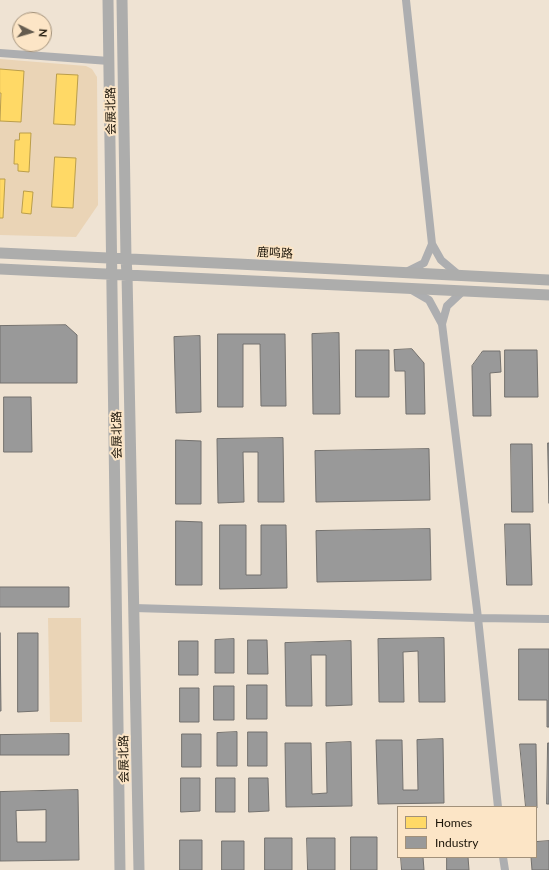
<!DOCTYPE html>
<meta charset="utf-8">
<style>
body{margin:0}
#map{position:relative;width:549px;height:870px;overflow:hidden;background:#efe3d3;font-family:Lato,sans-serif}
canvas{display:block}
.legend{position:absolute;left:397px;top:806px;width:140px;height:52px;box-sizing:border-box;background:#fce5c6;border:1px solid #a2917a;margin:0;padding:5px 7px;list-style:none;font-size:12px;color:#1b1408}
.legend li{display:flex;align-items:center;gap:8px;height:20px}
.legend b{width:20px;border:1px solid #a2917a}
.north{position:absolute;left:12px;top:12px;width:40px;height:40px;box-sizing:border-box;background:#fce5c6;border:1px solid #a2917a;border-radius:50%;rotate:95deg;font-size:11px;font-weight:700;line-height:16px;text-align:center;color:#1b1408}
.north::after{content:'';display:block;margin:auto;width:14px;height:18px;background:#655c4f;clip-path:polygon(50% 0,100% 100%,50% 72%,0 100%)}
</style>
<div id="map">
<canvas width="549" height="870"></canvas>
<ul class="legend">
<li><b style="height:11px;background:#ffd966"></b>Homes</li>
<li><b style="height:11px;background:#999"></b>Industry</li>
</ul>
<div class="north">N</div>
</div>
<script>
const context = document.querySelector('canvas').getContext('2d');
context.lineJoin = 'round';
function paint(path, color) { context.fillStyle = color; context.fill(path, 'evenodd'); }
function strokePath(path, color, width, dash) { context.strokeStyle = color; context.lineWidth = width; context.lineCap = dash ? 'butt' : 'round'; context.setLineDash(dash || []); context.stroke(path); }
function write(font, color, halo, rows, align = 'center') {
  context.font = font + ' Lato,"Noto Sans SC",sans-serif'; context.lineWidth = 4; context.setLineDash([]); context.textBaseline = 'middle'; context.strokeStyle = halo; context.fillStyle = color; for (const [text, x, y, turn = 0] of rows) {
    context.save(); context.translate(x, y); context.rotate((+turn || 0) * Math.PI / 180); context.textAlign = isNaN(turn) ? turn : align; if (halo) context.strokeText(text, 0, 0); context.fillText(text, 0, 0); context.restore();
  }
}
paint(new Path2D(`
 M0 59 86 66 92 69 97 77 98 205 76 237 0 235Z
 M48 618H81L82 722H50Z`), '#ead4b6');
const homes = new Path2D(`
 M0 69 24 71 21 122 0 121 1 93H0Z
 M57 74 78 75 75 125 54 124Z
 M20 133H31L29 172 18 171V164H14L15 140H19Z
 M55 157 76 158 73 208 52 207Z
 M0 179H5L3 218H0Z
 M24 191 33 192 31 214 22 213Z`);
paint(homes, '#ffd966');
strokePath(homes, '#bb9e4a', 1);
const industry = new Path2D(`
 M66 325 77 335V383H0V326Z
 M339 333 340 414H313L312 334Z
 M218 334H285L286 406H261L260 344H243V407H218Z
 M200 336 201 412 176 413 174 337Z
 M412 349 424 363 425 414H406L405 371H395L394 350Z
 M356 350H389V397H356Z
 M505 350H537L538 397H505Z
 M483 351H500L501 372 490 373 491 416H473L472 366Z
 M4 397H31L32 452H4Z
 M283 438 284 502H258V452H243L244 502 218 503 217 439Z
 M176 440 201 441V504H176Z
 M548 443H549V503Z
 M511 444H532L533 512H512Z
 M429 449 430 500 316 502 315 451Z
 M176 521 202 522V585H176Z
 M505 524H530L532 585H507Z
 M220 525H246V575H261V525H286L287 588 220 589Z
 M430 529 431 580 317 582 316 531Z
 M0 587H69V607H0Z
 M0 633 1 711H0Z
 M18 633H38V711L18 712Z
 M444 638 445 702H419L418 651 403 652 404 702H379L378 639Z
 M234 639V673H215V640Z
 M248 640H267L268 674H248Z
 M179 641H198V675H179Z
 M351 641 352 705 326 706V655H311L312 706H286L285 643Z
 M519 649H549V727H547V700H519Z
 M247 685H267V719H247Z
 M214 686H234V720H214Z
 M180 688H199V722H180Z
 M237 732V766H217V733Z
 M248 732H267V766H248Z
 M69 734V755H0V735Z
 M182 734H201V767H182Z
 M443 739 444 803 378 804 376 740H402L403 790H418L417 740Z
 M351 742 352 806 286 807 285 743H311L312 794 327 793 326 743Z
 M548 743H549V804H547Z
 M520 744H536L537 808 536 807H526Z
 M181 778H200V811L181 812Z
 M216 778H235V812H216Z
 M249 778H268L269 811 249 812Z
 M78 790 79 860 0 861V792ZM46 810V842H17L16 811Z
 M351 837H377V870H351Z
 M265 838H292V870H265Z
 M307 838H335V870H308Z
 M180 840H202V870H180Z
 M222 841H244V870H222Z
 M549 841V870H532L531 857H536V842Z
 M401 857H423L424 870H402Z
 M447 857H468L469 870H447Z`);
paint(industry, '#999');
strokePath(industry, '#73716e', 1);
strokePath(new Path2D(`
 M406 0 432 244 441 260 460 276
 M0 53 109 61
 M406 272 424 263 432 244
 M410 289 429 300 442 324 478 618 498 807
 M442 324 447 306 463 291
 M134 608 478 618 549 619
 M503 857 505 870`), '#adaeb0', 8);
strokePath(new Path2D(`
 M108 0 120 870
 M122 0 126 259 127 274 139 870
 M0 253 238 264 549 280
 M0 269 549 295`), '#adadac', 11);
write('12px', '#1b1408', '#fce5c6', [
 ["会展北路",111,111,-91],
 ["鹿鸣路",275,253,3],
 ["会展北路",117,435,-91],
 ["会展北路",124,759,-91]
]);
</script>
